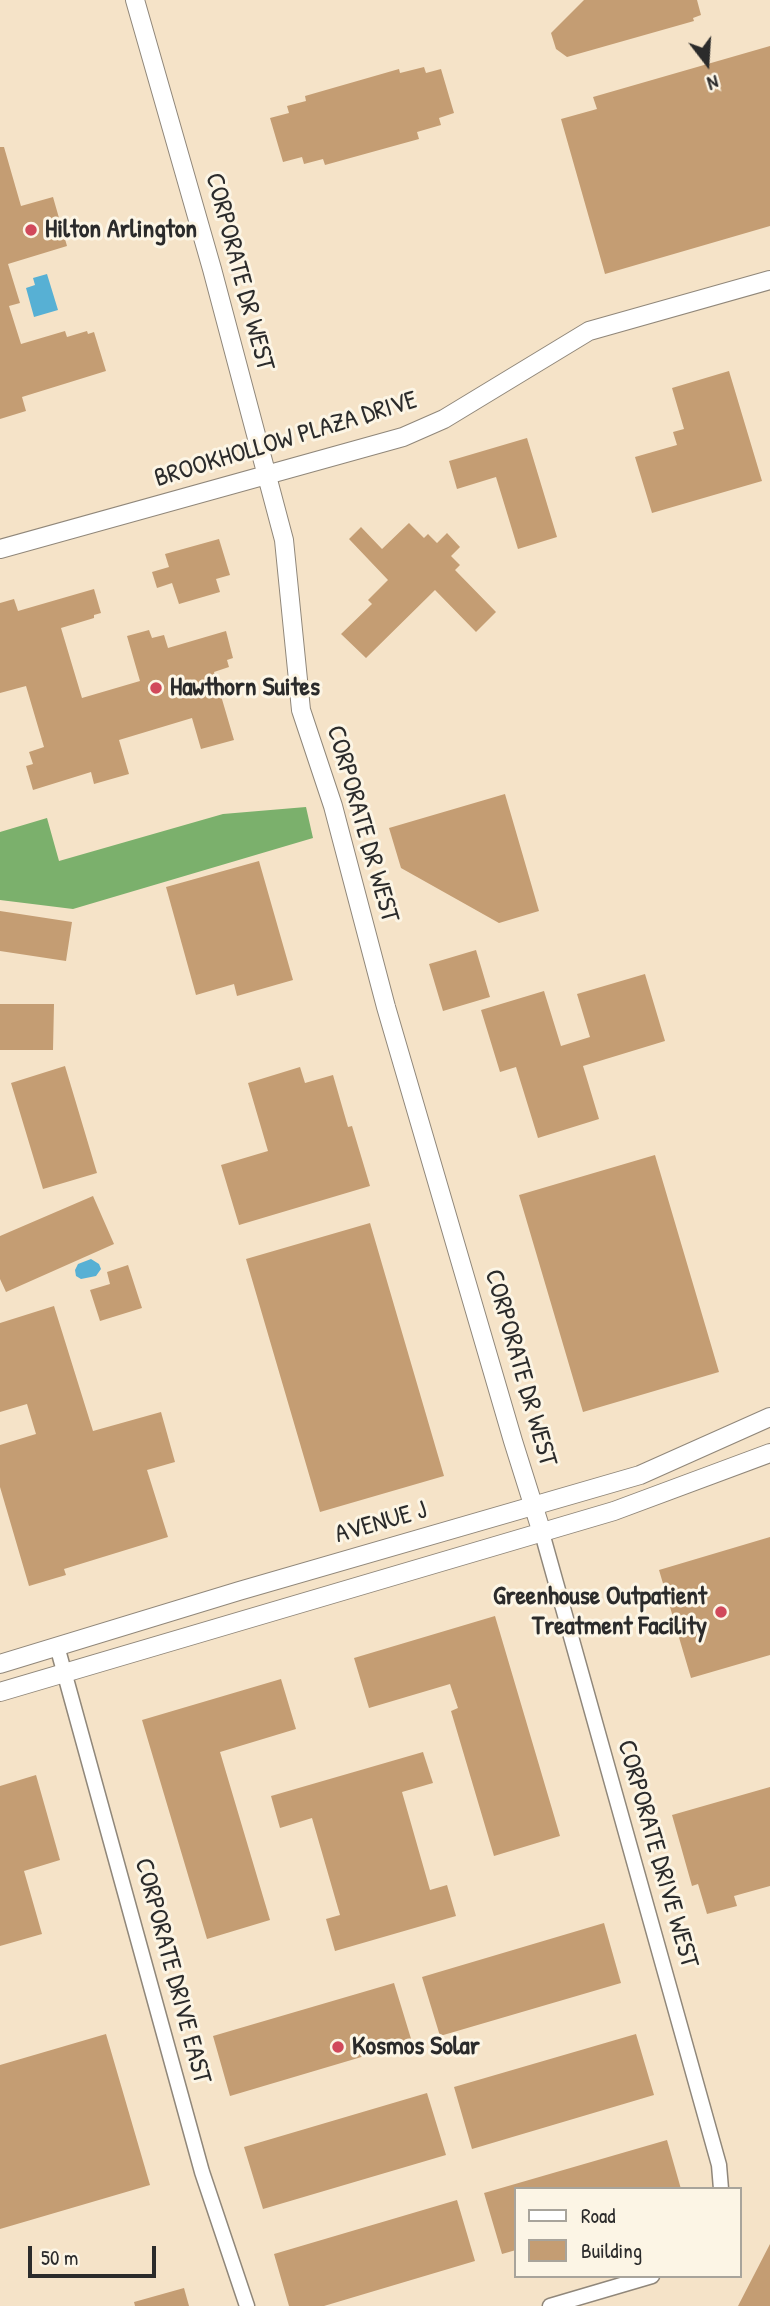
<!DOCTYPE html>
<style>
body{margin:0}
#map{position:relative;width:770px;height:2306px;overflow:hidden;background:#f5e3c8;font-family:"Patrick Hand",sans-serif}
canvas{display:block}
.legend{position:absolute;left:514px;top:2187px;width:228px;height:91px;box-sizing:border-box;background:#fcf5e5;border:2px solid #a8a49b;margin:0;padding:9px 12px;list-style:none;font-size:21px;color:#2b2b2b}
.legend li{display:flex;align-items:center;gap:14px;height:35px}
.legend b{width:35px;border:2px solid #a8a49b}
.north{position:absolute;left:672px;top:28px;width:70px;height:70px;-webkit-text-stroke:5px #fcf5e5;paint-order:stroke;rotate:163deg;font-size:19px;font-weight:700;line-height:28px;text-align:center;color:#2b2b2b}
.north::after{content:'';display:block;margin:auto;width:24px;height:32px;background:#2b2b2b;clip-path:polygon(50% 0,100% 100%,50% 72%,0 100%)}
.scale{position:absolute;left:28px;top:2246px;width:128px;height:32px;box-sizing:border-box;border:4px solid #2b2b2b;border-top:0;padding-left:9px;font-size:21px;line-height:24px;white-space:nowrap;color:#2b2b2b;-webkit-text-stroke:5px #fcf5e5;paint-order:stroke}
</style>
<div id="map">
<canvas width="770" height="2306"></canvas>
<ul class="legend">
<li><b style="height:9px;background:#fff"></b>Road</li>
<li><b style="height:19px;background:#c49d73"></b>Building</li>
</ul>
<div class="north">N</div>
<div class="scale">50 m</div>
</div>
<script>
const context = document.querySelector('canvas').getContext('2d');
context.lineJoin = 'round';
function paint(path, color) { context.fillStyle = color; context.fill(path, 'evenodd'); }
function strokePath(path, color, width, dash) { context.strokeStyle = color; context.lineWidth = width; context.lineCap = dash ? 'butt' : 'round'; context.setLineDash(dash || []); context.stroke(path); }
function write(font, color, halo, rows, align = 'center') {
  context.font = font + ' "Patrick Hand",sans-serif'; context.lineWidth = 6; context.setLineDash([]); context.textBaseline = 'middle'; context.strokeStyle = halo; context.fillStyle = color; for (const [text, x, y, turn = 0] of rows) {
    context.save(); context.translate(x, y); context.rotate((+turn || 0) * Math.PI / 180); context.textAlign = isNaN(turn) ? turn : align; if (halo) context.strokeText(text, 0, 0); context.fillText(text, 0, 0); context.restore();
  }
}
paint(new Path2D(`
 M306 807 313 838 73 909 0 900V832L47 818 59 861 223 814Z`), '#7bb06c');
paint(new Path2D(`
 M47 274 58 310 34 317 26 288 35 285 33 278Z
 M91 1259 99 1264 101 1269 96 1276 81 1279 76 1276 75 1270 78 1264Z`), '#57b0d4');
paint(new Path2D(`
 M584 0H697L701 15 693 18 694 21 567 57 556 49 551 33Z
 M770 46V226L605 274 561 119 597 109 593 97Z
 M424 67 426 73 441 69 454 113 439 118 441 125 417 132 419 139 325 165 323 159 304 164 302 157 283 162 270 118 289 113 287 106 306 101 305 96 399 69 400 73Z
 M0 147H4L21 206 53 197 67 246 8 264 20 303 9 306 21 344 65 331 67 337 87 331 88 334 94 332 106 371 22 397 26 411 0 419Z
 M729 371 762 481 652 513 635 457 677 445 673 432 684 429 672 388Z
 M527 438 557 537 518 549 496 477 457 489 449 461Z
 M409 523 424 538 428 534 437 543 447 533 460 547 451 556 460 565 455 570 496 612 476 632 435 590 366 658 341 634 372 604 368 600 388 580 349 539 361 527 382 549Z
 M219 539 230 575 216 579 220 592 179 604 172 583 157 588 152 572 169 567 165 554Z
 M94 589 101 613 94 615V618L61 628 82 698 140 681 127 636 149 630 152 638 164 635 168 648 226 631 233 658 227 660 229 667 214 672 234 740 201 749 192 718 119 740 129 774 94 784 91 772 33 790 26 766 33 764 29 752 44 747 26 686 0 693V603L14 599 18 611Z
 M505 794 539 911 499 923 401 868 389 828Z
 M259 861 293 980 237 996 234 984 196 995 166 887Z
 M0 911 72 922 66 961 0 951Z
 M476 950 490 997 443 1011 429 964Z
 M645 974 665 1041 583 1066 599 1119 538 1138 516 1067 500 1072 481 1010 544 991 561 1046 590 1037 577 994Z
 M0 1004H54L53 1050H0Z
 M65 1066 97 1173 43 1189 11 1083Z
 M300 1067 305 1083 333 1075 348 1127 352 1126 370 1186 239 1225 221 1165 268 1151 248 1083Z
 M655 1155 719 1372 583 1412 519 1195Z
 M93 1196 114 1244 6 1292 0 1279V1236Z
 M370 1223 444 1476 320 1512 246 1259Z
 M128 1265 142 1308 100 1321 90 1290 110 1284 107 1272Z
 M54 1306 93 1431 161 1412 175 1462 147 1470 168 1537 64 1569 66 1575 29 1586 0 1487V1445L36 1434 27 1404 0 1412V1323Z
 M770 1537V1655L691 1678 659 1570Z
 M495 1616 560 1836 494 1856 451 1711 458 1708 450 1684 369 1708 354 1658Z
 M281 1679 296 1729 220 1752 270 1920 207 1939 142 1720Z
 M423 1752 433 1783 402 1792 430 1890 447 1885 456 1916 335 1951 326 1919 340 1915 312 1818 280 1828 271 1796Z
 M36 1775 60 1860 24 1871 42 1934 0 1946V1786Z
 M770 1787V1886L734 1896 737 1906 707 1914 698 1884 692 1886 672 1815Z
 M604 1923 621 1983 440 2036 422 1977Z
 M394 1983 412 2042 230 2096 213 2036Z
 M106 2034 150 2185 0 2229V2065Z
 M636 2034 654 2095 472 2149 454 2087Z
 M427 2093 446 2155 263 2209 244 2147Z
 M667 2140 681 2189H516V2250L502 2254 484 2193Z
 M457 2200 475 2261 324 2306H289L274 2254Z
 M770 2244V2306H738Z
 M184 2288 189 2306H135L134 2302Z`), '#c49d73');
const minor = new Path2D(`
 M542 1533 719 2165 721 2189
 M57 1646 202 2172 247 2306
 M550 2306 652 2276`);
const tertiary = new Path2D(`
 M135 0 212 269 284 540 301 710 333 806 386 1007 513 1441 542 1533
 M0 549 403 437 444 419 589 331 770 280
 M0 1664 239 1591 640 1475 770 1417
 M0 1692 614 1511 770 1453`);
strokePath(minor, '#90877a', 17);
strokePath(tertiary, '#90877a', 20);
strokePath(minor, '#fff', 14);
strokePath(tertiary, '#fff', 18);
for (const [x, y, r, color] of [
 [31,230,7,"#d1495b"],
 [156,688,7,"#d1495b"],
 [721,1612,7,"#d1495b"],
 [338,2047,7,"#d1495b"]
]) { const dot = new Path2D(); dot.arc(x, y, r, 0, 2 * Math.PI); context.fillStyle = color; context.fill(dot); strokePath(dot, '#fcf5e5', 2.5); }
write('bold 26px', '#2b2b2b', '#fcf5e5', [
 ["Hilton Arlington",45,230],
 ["Hawthorn Suites",170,688],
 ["Greenhouse Outpatient",707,1597,"right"],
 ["Treatment Facility",707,1627,"right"],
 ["Kosmos Solar",352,2047]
], 'left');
write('26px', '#2b2b2b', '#fcf5e5', [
 ["CORPORATE DR WEST",239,272,75],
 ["BROOKHOLLOW PLAZA DRIVE",286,440,-17],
 ["CORPORATE DR WEST",362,824,74],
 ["CORPORATE DR WEST",520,1368,74],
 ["AVENUE J",381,1523,-16],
 ["CORPORATE DRIVE WEST",657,1854,74],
 ["CORPORATE DRIVE EAST",172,1971,75]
]);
</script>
